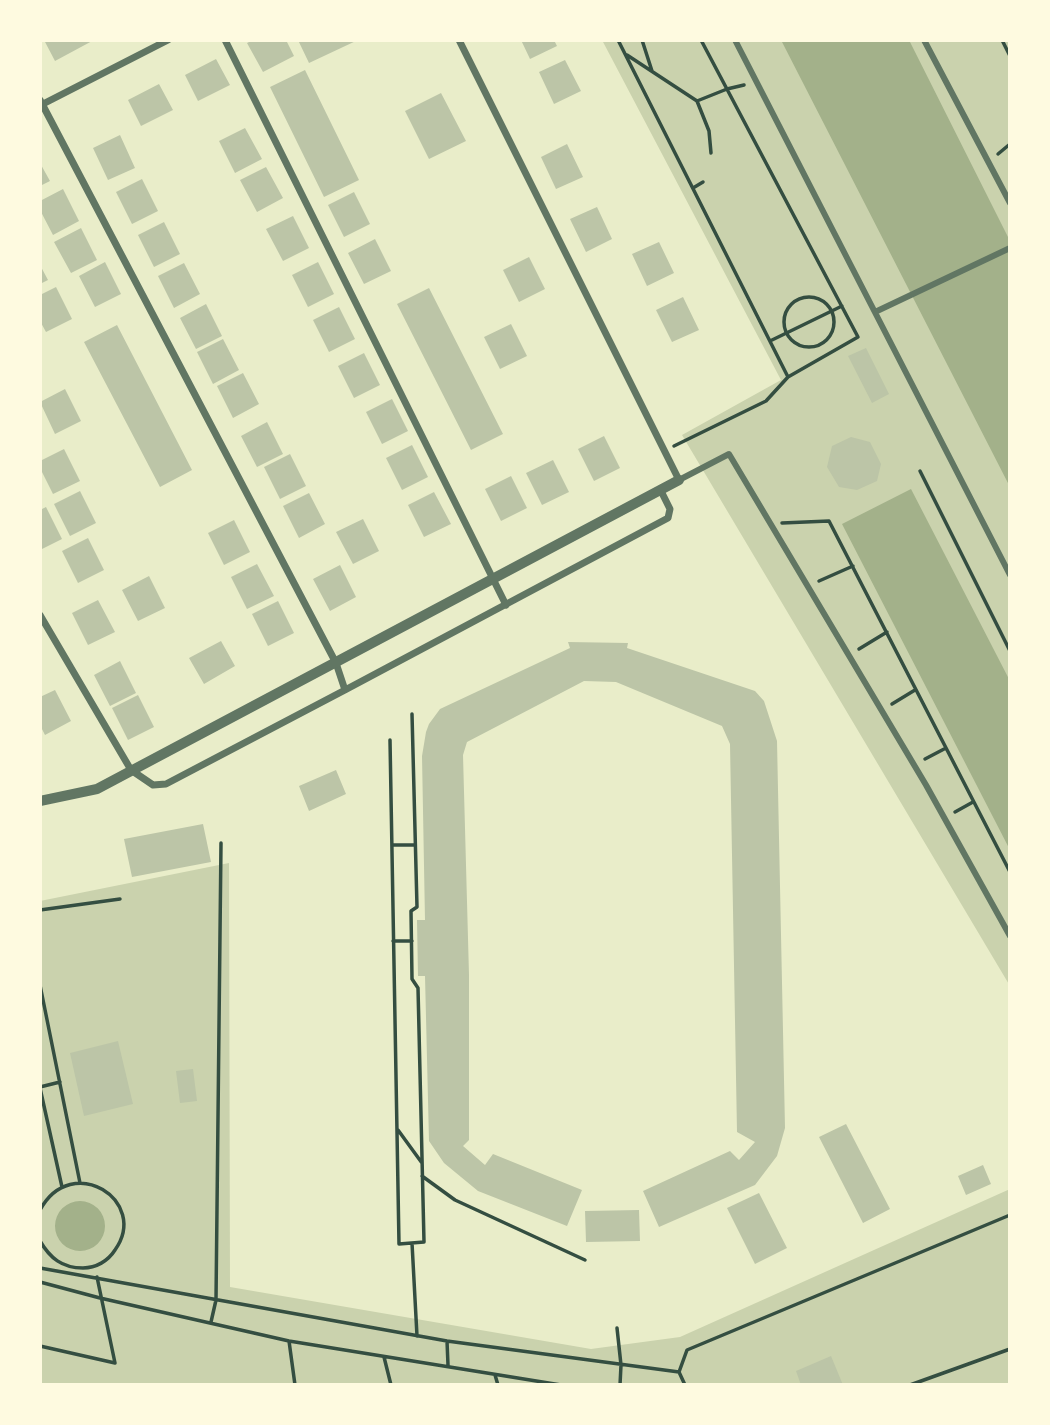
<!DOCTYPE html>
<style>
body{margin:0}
#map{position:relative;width:1050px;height:1425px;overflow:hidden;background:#e9edc9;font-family:Raleway,sans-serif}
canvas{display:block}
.frame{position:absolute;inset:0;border:42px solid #fefae0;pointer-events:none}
</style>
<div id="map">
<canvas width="1050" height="1425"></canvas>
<div class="frame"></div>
</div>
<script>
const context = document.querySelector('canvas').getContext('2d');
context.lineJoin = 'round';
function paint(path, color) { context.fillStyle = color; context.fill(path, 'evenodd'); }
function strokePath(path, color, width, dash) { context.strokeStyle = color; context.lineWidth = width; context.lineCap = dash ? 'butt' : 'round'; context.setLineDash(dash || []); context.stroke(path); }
paint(new Path2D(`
 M602 40H1010V986L682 435 781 380Z
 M229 863 230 1287 591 1349 680 1337 1010 1189V1385H40V901Z`), '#cad2ad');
paint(new Path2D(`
 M781 40H909L1010 241V487Z
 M911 489 1010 681V850L842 524Z
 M55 1226a25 25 0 1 1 50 0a25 25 0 1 1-50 0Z`), '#a3b18a');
paint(new Path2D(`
 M44 40H94L55 61Z
 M253 40H286L294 56 263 72 247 43Z
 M298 40H358L309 63Z
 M521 40H554L557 46 530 59Z
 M216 59 230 85 198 101 185 75Z
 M565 60 581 91 554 104 539 72Z
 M305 70 359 180 324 197 270 87Z
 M159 84 173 110 141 126 128 100Z
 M441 93 466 141 429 159 405 111Z
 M245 128 262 159 235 173 219 141Z
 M120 135 135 168 108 180 93 148Z
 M567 144 583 177 556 189 541 157Z
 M40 163 50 181 40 186Z
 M266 167 283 198 257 212 240 180Z
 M142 179 158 211 132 224 116 192Z
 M63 189 79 221 53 235 40 210V201Z
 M354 192 370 224 344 237 328 205Z
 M597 207 612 239 586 252 570 219Z
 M293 216 309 248 283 261 266 229Z
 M164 222 180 254 154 267 138 235Z
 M81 228 97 260 71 273 54 242Z
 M375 239 391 271 364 284 348 253Z
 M659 242 674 273 647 286 632 254Z
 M529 257 545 289 519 302 503 270Z
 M105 262 121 294 95 307 79 276Z
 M318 262 334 294 308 307 292 275Z
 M184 263 200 294 174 308 158 276Z
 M40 265 48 280 40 284Z
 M56 287 72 319 46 332 40 321V295Z
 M429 288 503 434 471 450 397 304Z
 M683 297 699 330 672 342 656 310Z
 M206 304 222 336 196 349 180 318Z
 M339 307 355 339 329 352 313 320Z
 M511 324 527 356 500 369 484 337Z
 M117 325 192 470 160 487 84 342Z
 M223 339 239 370 213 384 197 352Z
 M866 348 889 394 872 403 848 356Z
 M364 353 380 385 354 398 338 366Z
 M243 373 259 404 233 418 217 386Z
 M65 389 81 421 55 434 40 402Z
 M392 399 408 431 382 444 366 412Z
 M267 422 283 454 257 467 241 436Z
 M604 436 620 468 594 481 578 449Z
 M851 437 870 442 881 464 877 481 857 490 839 487 827 467 832 446Z
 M412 445 428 477 402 490 386 458Z
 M64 449 80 481 53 494 40 468V461Z
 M290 454 306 486 280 499 264 467Z
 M553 460 569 492 542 505 526 473Z
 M511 476 527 508 501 521 485 489Z
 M80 491 96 523 70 536 54 504Z
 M434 492 451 524 424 537 408 505Z
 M309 493 325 524 299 538 283 506Z
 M46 507 62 539 40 550V510Z
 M363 519 379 551 353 564 336 532Z
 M234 520 250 552 224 565 208 533Z
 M88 538 104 570 78 583 62 551Z
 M257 564 274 596 247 609 231 577Z
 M340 565 356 597 330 611 313 579Z
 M149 576 165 608 138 621 122 590Z
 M98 600 115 632 88 645 72 613Z
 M278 601 294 633 268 646 252 614Z
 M221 641 235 666 204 684 189 658Z
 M568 642 628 643 627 648 755 691 764 701 777 741 785 1128 777 1156 755 1185 659 1227 643 1191 730 1151 739 1160 755 1142 737 1132 730 744 722 726 616 682 584 681 467 742 463 755 469 975V1140L463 1146 485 1165 493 1154 582 1190 567 1226 478 1191 444 1163 429 1141 425 976H418L417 920H425L422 756 426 732 429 724 440 709 570 648Z
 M120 661 136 693 110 706 94 675Z
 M55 690 71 721 45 735 40 725V697Z
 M138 695 154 727 128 740 112 708Z
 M336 770 346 794 309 811 299 786Z
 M203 824 211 862 132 877 124 839Z
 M118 1041 133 1104 84 1116 70 1053Z
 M193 1069 197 1101 180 1103 176 1071Z
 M846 1124 890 1209 863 1223 819 1137Z
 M983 1165 991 1184 966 1195 958 1176Z
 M759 1193 787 1248 755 1264 727 1208Z
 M639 1210 640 1241 586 1242 585 1211Z
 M831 1356 843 1385H801L796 1371Z`), '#bcc5a7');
strokePath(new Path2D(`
 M618 40 788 377
 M642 40 652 71
 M1002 40 1010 56
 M627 55 697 101 709 131 711 153
 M697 101 727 89 744 85
 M998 154 1010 144
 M693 188 703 182
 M784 322a25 25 0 1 1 50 0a25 25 0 1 1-50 0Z
 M770 341 842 306
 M674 446 766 401 788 377 858 337 701 40
 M920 471 1010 651
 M782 523 829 521 1010 872
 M819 581 853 566
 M859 649 887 632
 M892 704 915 690
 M390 740 399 1244 424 1242 418 988 412 979 411 911 417 907 412 714
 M925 759 946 748
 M955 812 973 802
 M392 845H415
 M40 910 120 899
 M393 941H412
 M40 985 80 1183
 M40 1087 60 1082
 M40 1088 62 1187
 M398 1130 422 1163
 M422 1176 455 1200 585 1260
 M40 1210C72 1151 150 1201 115 1250 108 1261 96 1268 83 1268 62 1268 50 1258 40 1241
 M412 1243 417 1336
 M40 1268 447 1341 679 1372 685 1385
 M40 1282 100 1298 289 1341 561 1385
 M211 1322 216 1300 221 843
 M617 1328 621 1365 620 1385
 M289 1341 295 1385
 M447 1341 448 1365
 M40 1346 115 1363 97 1277
 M384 1357 391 1385
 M679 1372 687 1350 1010 1215
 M495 1375 498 1385
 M910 1385 1010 1349`), '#344e41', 3.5);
strokePath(new Path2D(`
 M735 40 1010 575
 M924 40 1010 203
 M875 312 1010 248
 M679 480 729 454 926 785 1010 936`), '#617663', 6);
strokePath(new Path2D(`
 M225 40 506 605
 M459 40 679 480
 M40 100 336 663 345 690 166 784 153 785 131 770 40 615
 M41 105 168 40
 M345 690 668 518 670 509 660 489`), '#617663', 7);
strokePath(new Path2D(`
 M40 801 97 789 679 480`), '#617663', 10);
</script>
